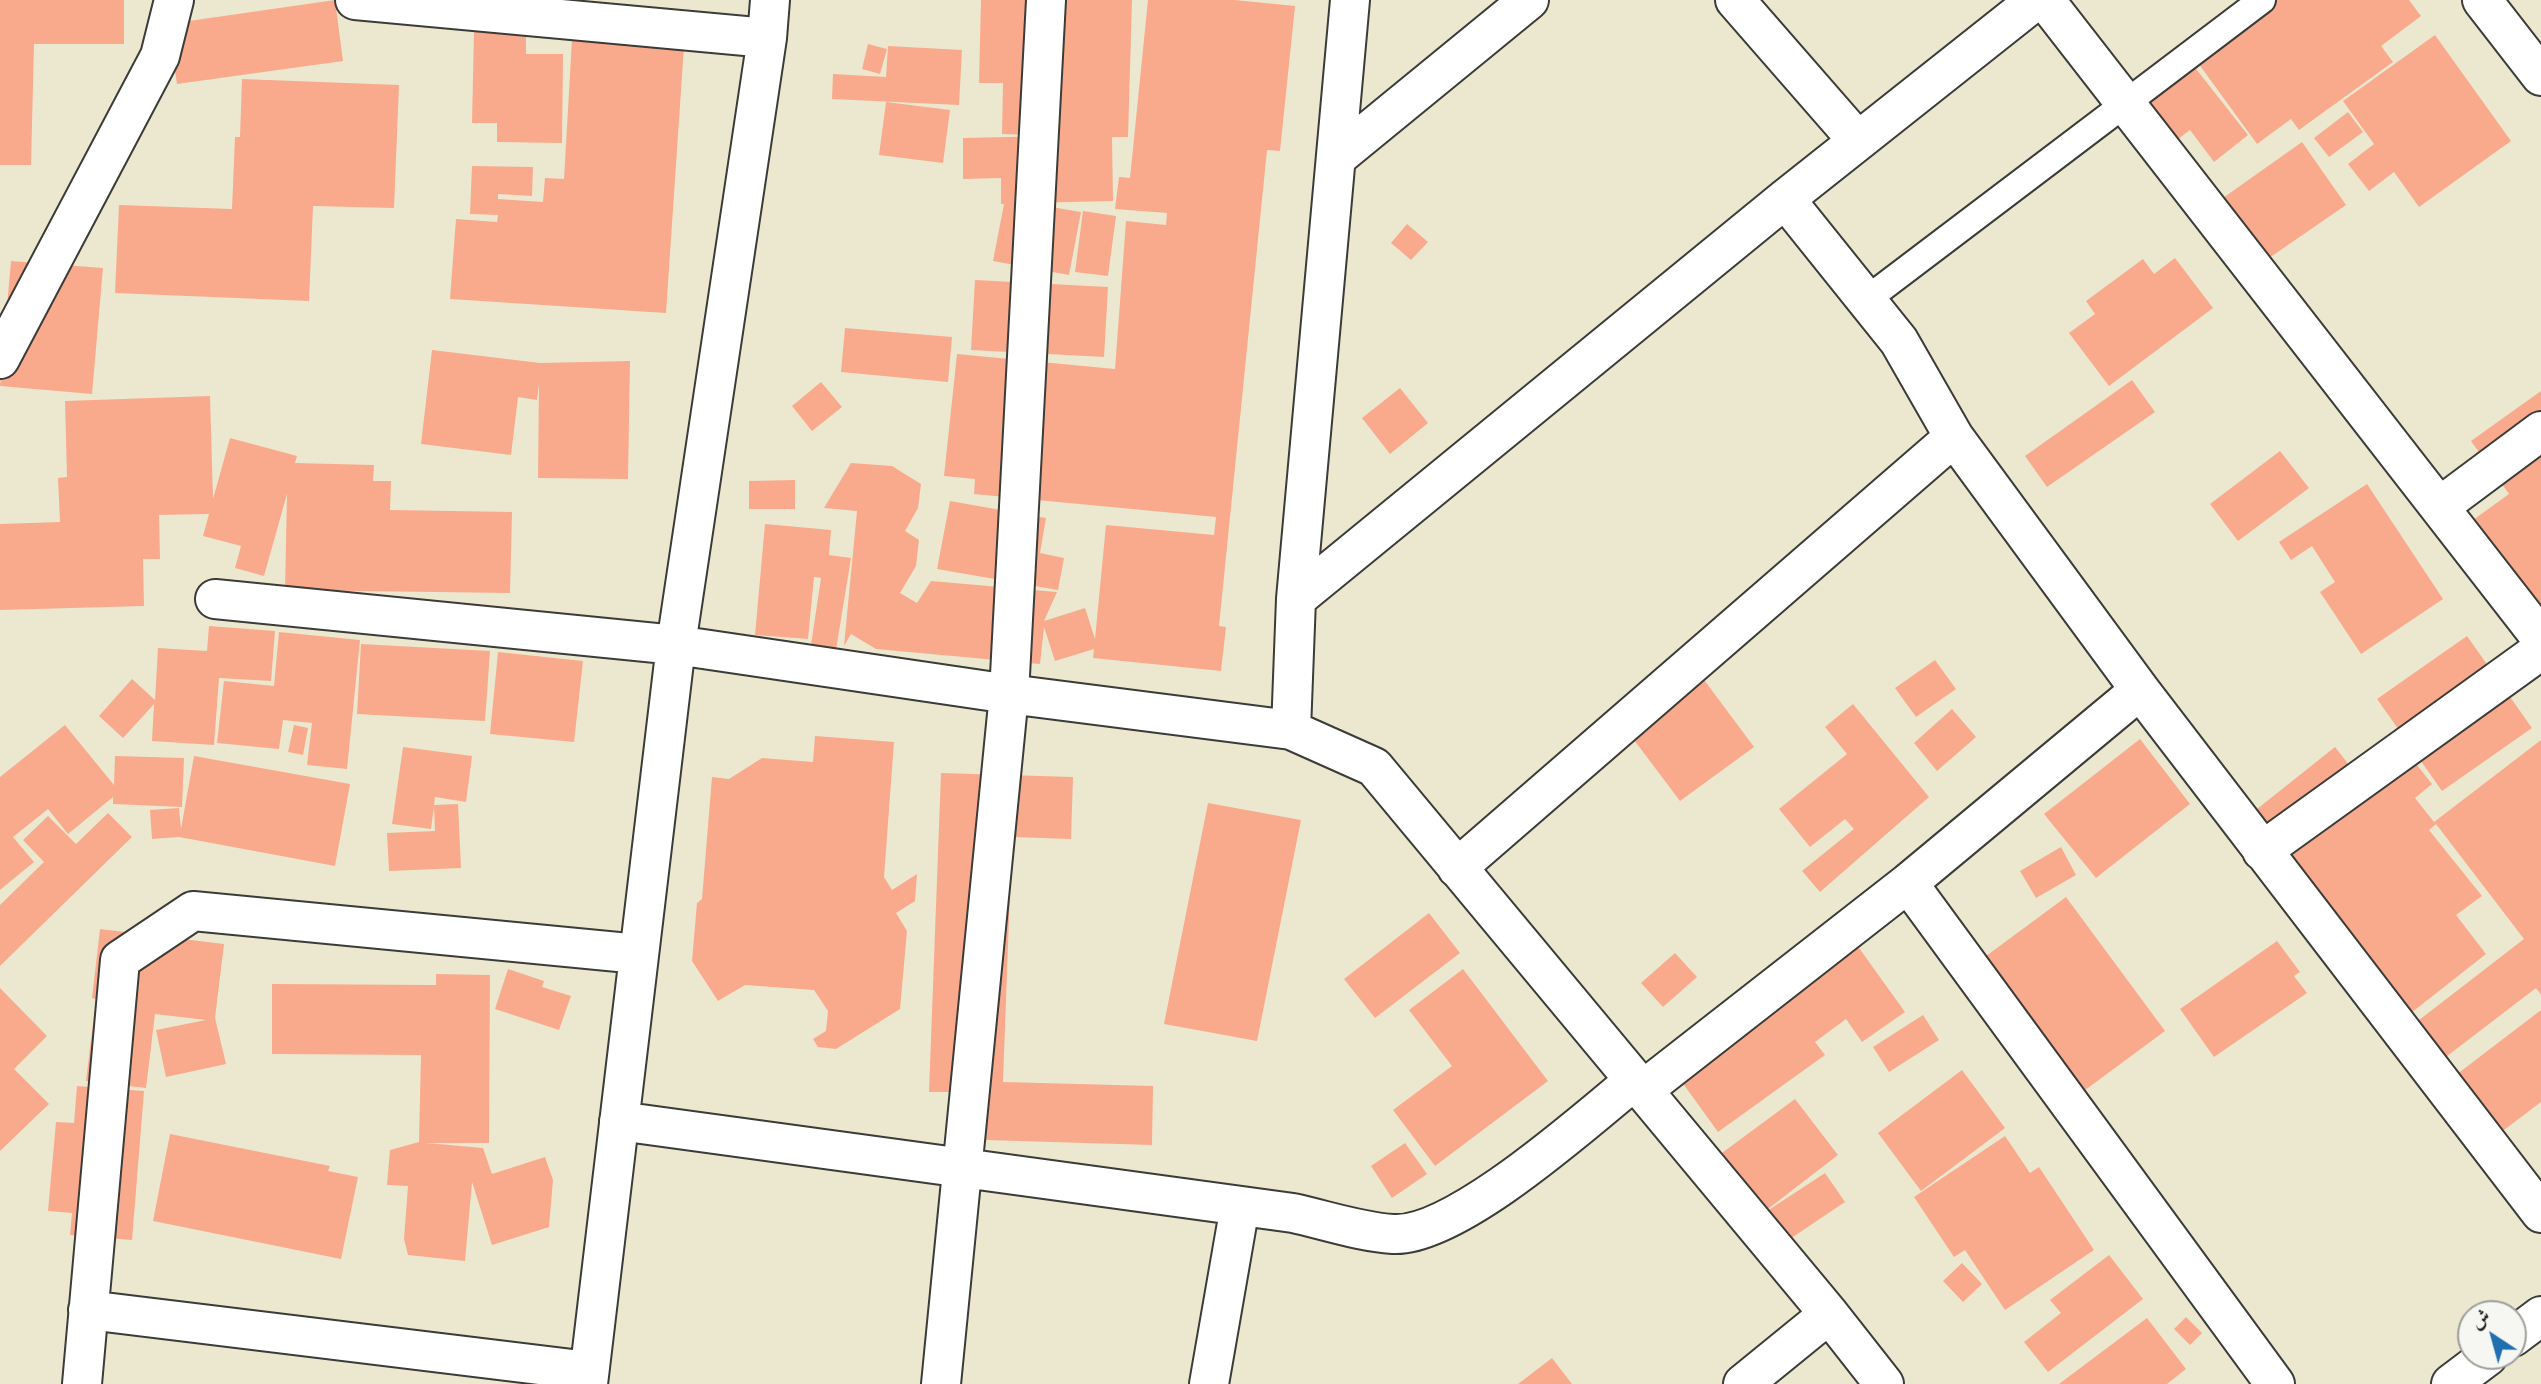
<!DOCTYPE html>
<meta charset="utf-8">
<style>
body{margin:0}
#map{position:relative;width:2541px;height:1384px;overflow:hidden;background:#ece8d0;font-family:Vollkorn,Amiri,serif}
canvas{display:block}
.north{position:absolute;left:2457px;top:1300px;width:70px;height:70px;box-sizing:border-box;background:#f6f6f2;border:2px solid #9f9f9c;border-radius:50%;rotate:324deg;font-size:19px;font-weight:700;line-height:28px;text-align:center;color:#1c1c1c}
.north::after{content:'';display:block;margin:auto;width:24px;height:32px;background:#1f6fb2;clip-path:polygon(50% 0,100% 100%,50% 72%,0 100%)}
</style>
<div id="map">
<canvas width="2541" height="1384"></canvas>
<div class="north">ش</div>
</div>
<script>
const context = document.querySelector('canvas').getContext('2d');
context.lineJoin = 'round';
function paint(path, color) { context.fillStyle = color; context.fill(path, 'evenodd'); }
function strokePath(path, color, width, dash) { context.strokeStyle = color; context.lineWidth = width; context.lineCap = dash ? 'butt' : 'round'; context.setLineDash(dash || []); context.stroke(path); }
paint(new Path2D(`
 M0 0H124V44H34L31 165H0Z
 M335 0 343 61 177 84 168 24Z
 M981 0H1132L1128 137H1112L1113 201 1028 203 1081 212 1069 275 993 261 1004 204H1001V178L963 179V138L1055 136 1002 134 1003 83H979Z
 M1148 0H1235L1295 6 1280 151 1267 150 1219 626 1226 627 1221 671 1093 658 1094 649 1055 661 1044 627 1040 664 876 649 851 634 844 646 857 511 824 508 851 463 892 466 921 484 918 508 905 531 919 540 916 566 900 593 917 603 931 581 1057 592 1044 621 1085 608 1095 639 1106 525 1214 535 1216 517 974 494 975 479 944 476 957 354 1115 369 1126 221 1166 225 1167 213 1115 209 1119 177 1130 178Z
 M2271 0H2409L2421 16 2381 46 2393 62 2299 130 2291 119 2257 144 2193 56Z
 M474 31 526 32V54H563L562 143 497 142V123H472Z
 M2435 35 2511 141 2419 207 2394 172 2369 191 2348 164 2374 144 2343 101Z
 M572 39 684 46 666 313 450 299 456 219 497 222 498 215 470 214 472 166 533 167 532 196 498 194V199L543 202 545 178 564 179Z
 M868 44 887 49 880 74 862 69Z
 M888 46 962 50 959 105 832 99 833 74 886 77Z
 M2193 65 2248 135 2214 162 2190 130 2174 142 2144 103Z
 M242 79 399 85 394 208 313 206 309 301 115 293 119 205 232 209 235 137H240Z
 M886 102 950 110 943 163 879 155Z
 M2348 112 2363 132 2329 157 2314 138Z
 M2302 142 2346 205 2256 267 2213 205Z
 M1083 211 1116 216 1108 276 1075 272Z
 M1407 224 1428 242 1411 260 1391 243Z
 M2175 258 2213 308 2109 386 2069 333 2095 314 2086 301 2143 259 2154 274Z
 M11 261 103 268 92 394 0 386Z
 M975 280 1108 287 1104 357 971 350Z
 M845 328 952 337 948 382 841 372Z
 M432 350 540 363 630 361 628 479 538 478 539 383 537 400 518 397 511 455 421 444Z
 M2132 380 2155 412 2047 487 2025 456Z
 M821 382 842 407 812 431 792 406Z
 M1400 388 1428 423 1390 454 1362 418Z
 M2541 391V631L2473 520 2509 494 2471 441Z
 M210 396 213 499 230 438 297 456 295 463 374 465 373 481H391L390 510 512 512 510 593 285 590 287 494 264 576 235 568 241 546 203 536 209 514 159 515 160 559H143L144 606 0 610V524L60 522 58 478 67 477 65 401Z
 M2280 451 2309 488 2238 541 2210 504Z
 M795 480V509H749V481Z
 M2367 484 2443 599 2361 654 2320 592 2335 582 2312 546 2291 560 2279 542Z
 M950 501 1046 518 1040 553 1064 558 1058 590 937 569Z
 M765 524 831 530 829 555 851 558 836 650 811 645 821 578 814 577 808 639 755 635Z
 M209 626 275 631 271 681 219 678 214 745 152 741 154 704 123 738 99 716 132 679 155 700 158 648 207 651Z
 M279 632 360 640 347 769 307 765 312 723 283 720 279 749 217 743 224 681 274 686Z
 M2467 636 2532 728 2442 791 2377 699Z
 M361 644 490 651 485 721 357 714Z
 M498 652 583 661 574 742 490 734Z
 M1935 660 1956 689 1916 717 1895 688Z
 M1699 673 1754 747 1680 801 1625 728Z
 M1853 704 1929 797 1820 892 1802 871 1854 829 1845 819 1810 847 1779 809 1847 754 1825 727Z
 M1952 709 1976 737 1937 771 1914 743Z
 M65 725 114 785 115 756 184 758 182 807 113 804V797L68 834 48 809 13 837 34 862 0 890V777Z
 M294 725 308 728 303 755 288 752Z
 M815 736 894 742 884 877 892 890 917 874 915 901 896 913 907 931 900 1009 836 1049 818 1047 813 1039 826 1031 828 1011 814 990 745 985 718 1001 692 961 697 903 702 899 712 777 729 779 762 758 813 762Z
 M2140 739 2190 804 2096 878 2044 814Z
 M2541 740V995L2536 988 2438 1063 2410 1027 2524 939 2436 824 2429 830 2482 896 2456 915 2486 954 2411 1013 2252 813 2335 747 2353 770 2406 751 2432 784 2415 798 2434 822Z
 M403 747 472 756 466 802 435 797 434 805 458 804 461 868 389 871 387 833 435 831 434 806 431 829 392 824Z
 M194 756 350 784 335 866 179 837 152 839 150 810 179 808 181 829Z
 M941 773 1073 777 1071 839 1012 837 1003 1082 1153 1086 1152 1145 952 1139 954 1092H929Z
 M1208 803 1301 820 1257 1041 1164 1024Z
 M108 813 132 837 0 966V905L44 862 23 840 48 816 76 844Z
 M2061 847 2076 875 2036 898 2020 871Z
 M2066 897 2165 1031 2073 1099 1959 976Z
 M1429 913 1460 953 1375 1018 1344 979Z
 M100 929 224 944 215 1018 226 1064 166 1077 156 1030 206 1020 155 1014 146 1088 86 1081 96 999 92 998Z
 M1849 934 1905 1012 1862 1042 1846 1019 1815 1042 1825 1055 1718 1132 1679 1078Z
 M2277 941 2300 972 2294 976 2307 993 2214 1057 2180 1009Z
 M1675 953 1697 977 1663 1007 1641 983Z
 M508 969 544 981 542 987 571 996 559 1030 495 1009Z
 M1463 969 1548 1081 1435 1166 1393 1110 1452 1066 1409 1010Z
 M436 974 490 975 489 1143H426L483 1148 492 1174 545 1157 553 1180 549 1227 492 1245 472 1182 465 1261 408 1255 404 1239 408 1186 387 1185 390 1150 419 1142 421 1055 272 1054V984L436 985Z
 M0 988 47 1036 14 1069 49 1104 0 1151Z
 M2541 1010V1102L2496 1136 2452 1078Z
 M1923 1015 1939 1040 1889 1072 1873 1047Z
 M1962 1070 2005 1128 1921 1191 1878 1133Z
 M77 1086 144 1091 132 1240 70 1235 72 1213 48 1211 56 1122 74 1123Z
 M1795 1099 1838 1155 1751 1222 1707 1164Z
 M170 1134 330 1166 328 1171 358 1177 341 1259 153 1221Z
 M2005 1136 2030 1173 2039 1167 2094 1250 2005 1310 1965 1250 1954 1257 1914 1197Z
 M1405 1143 1427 1174 1392 1198 1371 1166Z
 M1825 1173 1845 1202 1772 1251 1752 1221Z
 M2109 1255 2143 1299 2048 1372 2024 1342 2061 1313 2050 1300Z
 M1962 1263 1982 1284 1963 1302 1943 1281Z
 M2186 1317 2202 1333 2190 1345 2174 1329Z
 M2147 1318 2186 1369 2167 1384H2059Z
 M1552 1358 1572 1384H1518Z`), '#f9aa8c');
const service = new Path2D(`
 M1866 300 2262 0`);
const minor = new Path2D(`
 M355 0 767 38
 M1735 0 1858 141
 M2045 0 2541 638
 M2482 0 2541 76
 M1336 158 1529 0
 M1785 199 1899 341 1954 437 2140 690 2541 1213
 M0 359 160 56 174 0
 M2439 507 2541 431
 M215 599 676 645 1009 694 1291 730 1374 767 1829 1314 1884 1384
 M1296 599 1785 199 2036 0
 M1291 730 1296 599 1350 0
 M2262 851 2541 650
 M1457 868 1954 437
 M1908 883 2275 1384
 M1643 1090 1908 883 2140 690
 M619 1121 1293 1213C1325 1220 1360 1232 1393 1234 1455 1238 1586 1120 1635 1080
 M88 1310 589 1371
 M2513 1337 2541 1316
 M82 1384 120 960 193 911 639 954
 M588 1384 676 645 767 38 770 0
 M941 1384 1009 694 1046 0
 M1209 1384 1240 1206
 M1743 1384 1829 1314
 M2451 1384 2488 1356`);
strokePath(service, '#3b3b37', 30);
strokePath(minor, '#3b3b37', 42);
strokePath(service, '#fff', 26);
strokePath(minor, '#fff', 38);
</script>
